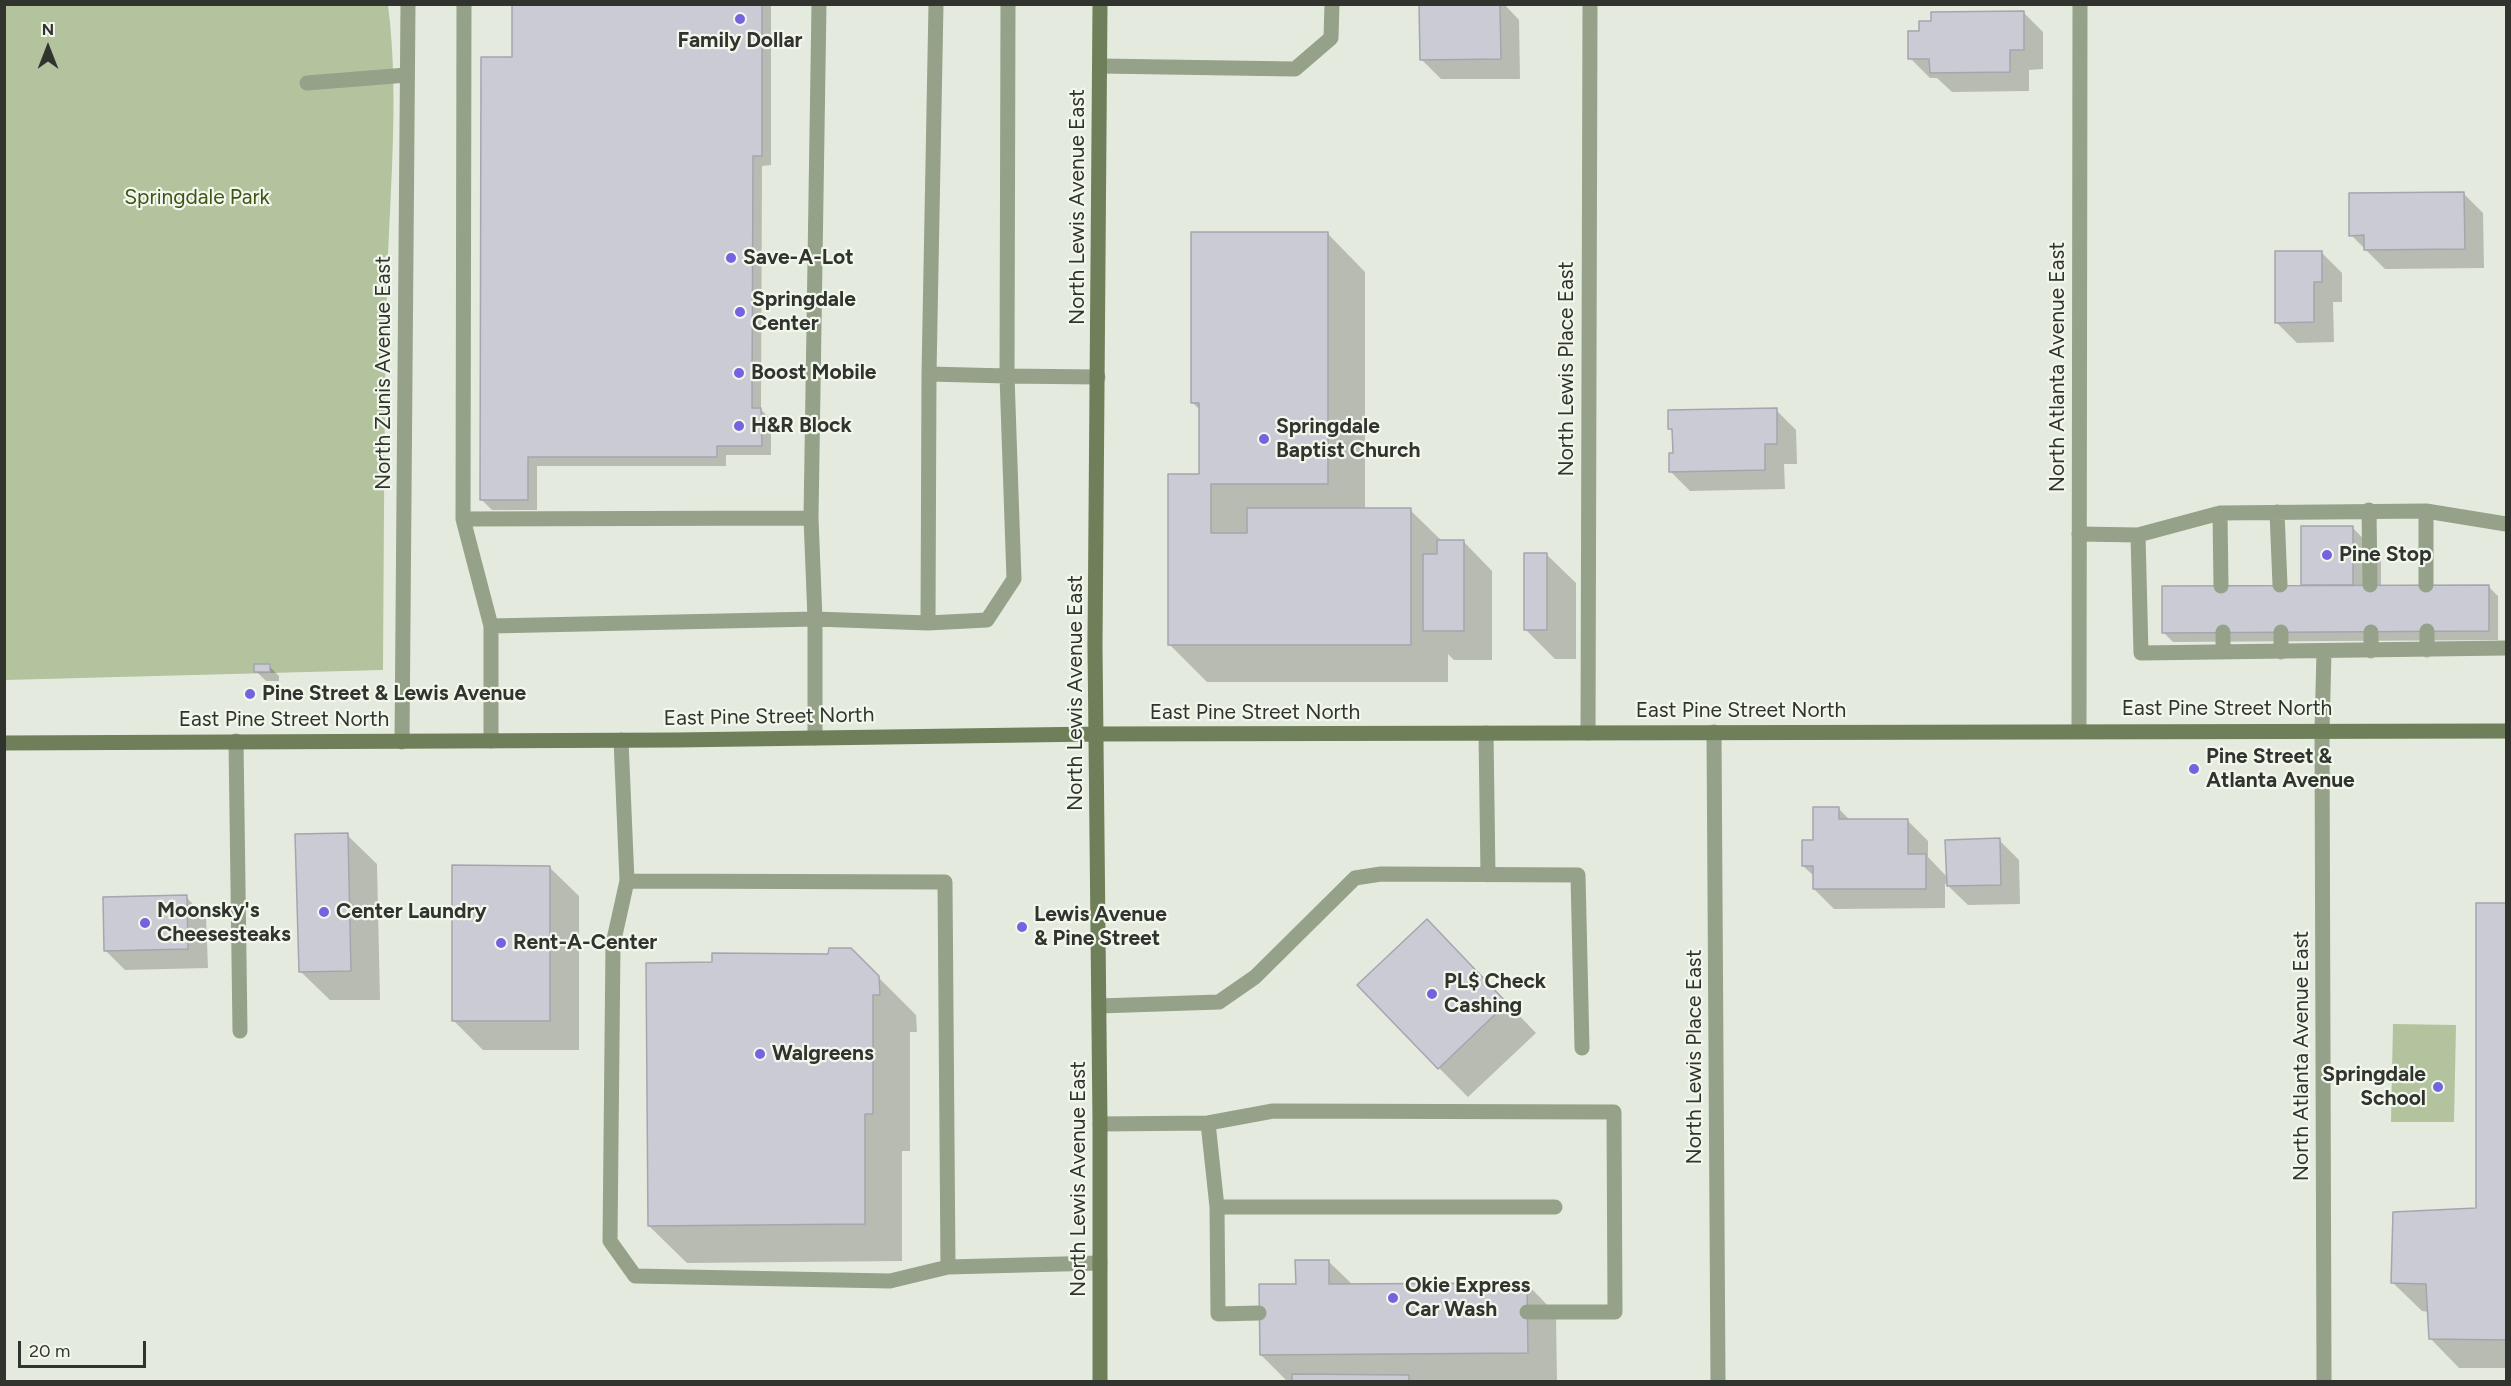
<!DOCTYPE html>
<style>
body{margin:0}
#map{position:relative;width:2511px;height:1386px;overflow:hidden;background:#e5eadf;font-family:Figtree,sans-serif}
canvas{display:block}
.frame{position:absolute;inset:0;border:6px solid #31332f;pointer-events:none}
.north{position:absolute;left:18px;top:18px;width:60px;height:60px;-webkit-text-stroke:4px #f2f7ec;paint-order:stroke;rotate:0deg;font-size:16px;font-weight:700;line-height:24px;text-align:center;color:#31332f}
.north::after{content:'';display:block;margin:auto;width:21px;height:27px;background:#31332f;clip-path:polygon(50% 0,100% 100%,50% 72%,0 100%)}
.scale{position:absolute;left:18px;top:1341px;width:128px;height:27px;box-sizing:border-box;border:3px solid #31332f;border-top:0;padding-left:8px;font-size:18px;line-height:21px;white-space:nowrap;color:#31332f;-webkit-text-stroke:4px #f2f7ec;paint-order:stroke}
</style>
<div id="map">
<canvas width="2511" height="1386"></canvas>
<div class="frame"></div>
<div class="north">N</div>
<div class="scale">20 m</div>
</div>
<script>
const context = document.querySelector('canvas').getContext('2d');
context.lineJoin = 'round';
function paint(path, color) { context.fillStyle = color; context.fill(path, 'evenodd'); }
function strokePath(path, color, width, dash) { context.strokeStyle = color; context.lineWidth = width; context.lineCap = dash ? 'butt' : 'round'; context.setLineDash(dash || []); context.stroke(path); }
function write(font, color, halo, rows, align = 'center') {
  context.font = font + ' Figtree,sans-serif'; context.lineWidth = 4.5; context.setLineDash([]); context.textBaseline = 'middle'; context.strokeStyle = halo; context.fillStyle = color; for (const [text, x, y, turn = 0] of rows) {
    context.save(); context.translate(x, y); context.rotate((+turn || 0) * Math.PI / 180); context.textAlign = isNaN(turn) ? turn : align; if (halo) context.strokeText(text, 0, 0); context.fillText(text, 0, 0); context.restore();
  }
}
paint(new Path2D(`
 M5 5H388C400 100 389 196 387 291 384 418 384 544 383 670L5 680Z
 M2393 1024 2456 1025 2454 1122H2391Z`), '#b2c39d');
paint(new Path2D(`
 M514 4H771V165L762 166 761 410 771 419V455H726V466H537V510H492L482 500 514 58Z
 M1421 4H1504L1519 20 1520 79H1441L1421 59Z
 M2023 12 2043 32V69L2029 70V91L1952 92 1937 78H1930L1910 58 1920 33 1932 23Z
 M2463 193 2483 213 2484 268 2385 269 2351 235Z
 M1328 234 1365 272V510H1410L1442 541H1463L1492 571V660H1454L1448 654V682H1207L1169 644 1200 476V410L1192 402Z
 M2322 253 2342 273V302H2333L2334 342 2297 343 2277 323Z
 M1776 410 1796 430 1797 464H1784L1785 489 1690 491 1670 471 1674 454V433L1670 429Z
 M2352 527 2381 557V587L2488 586 2498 596V640L2173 642 2163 632 2305 587 2302 584Z
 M1546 554 1576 583V659H1555L1525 629Z
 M269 666 279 676V681H266L256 671Z
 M1839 809 1851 821H1908L1928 841V857L1948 878 1999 840 2019 860 2020 904 1968 905 1945 883V908L1834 909 1814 889V876L1803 866 1814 841Z
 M347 835 377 864 380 1000H330L300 971Z
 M549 867 579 896V1050H483L453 1020Z
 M186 897 206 917 208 968 125 970 105 950Z
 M2478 904H2506V1368H2459L2430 1338 2429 1312 2422 1311 2392 1282 2478 1210Z
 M850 949 916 1015 917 1032H910V1151H902V1261L687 1263 649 1226 714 963 830 956Z
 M1456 950 1536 1033 1468 1097 1439 1068Z
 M1328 1261 1353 1285 1527 1284 1556 1314 1557 1382H1288L1261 1355 1297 1286Z`), '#0003');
const building = new Path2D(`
 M512 4H762V156H753L752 408H761L762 446H717V457H528V500H480L481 57H512Z
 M1419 4H1500L1501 59 1420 60Z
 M2024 11V50H2010V72L1930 73 1929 59H1908V31H1919V21H1931V12Z
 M2464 192 2465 249 2364 250V235L2349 236V193Z
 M1191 232H1328V484H1211V533H1247V508H1411V645H1168V474H1199V403H1191Z
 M2275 251H2322V282H2314V322L2275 323Z
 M1777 408V444H1765V470L1669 472V453H1673L1672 429H1668V410Z
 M2301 526H2353V585H2301Z
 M1437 540H1464V631H1423V554H1437Z
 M1524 553H1547V630H1524Z
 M2489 585V631L2162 633V586Z
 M254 664H270V672H254Z
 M1813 807H1839V819H1908V854H1926V889H1813V866H1802V840H1813Z
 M348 833 351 971 299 972 295 834Z
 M2000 838 2001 885 1947 886 1945 840Z
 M452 865 550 866V1021H452Z
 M187 895 188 949 104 951 103 897Z
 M2476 903H2506V1340L2429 1339 2426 1284 2391 1283 2393 1212 2476 1208Z
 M1427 919 1507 1003 1438 1069 1357 985Z
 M829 948H851L879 976 880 995H873V1114H865V1224L648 1226 646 963 712 962V953L828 954Z
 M1295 1260H1329V1284L1527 1283 1528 1353 1260 1355 1259 1284H1296Z
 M1292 1374 1409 1375V1382H1292Z`);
paint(building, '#cbcbd6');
strokePath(building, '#a5a5af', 1.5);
strokePath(new Path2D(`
 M1100 66 1295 69 1331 38 1332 4
 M307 83 407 75
 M929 374 1007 376 1008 4
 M2369 510 2370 585
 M2426 511V585
 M2277 512 2280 585
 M2220 513 2221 586
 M463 519 464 4
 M2079 534 2138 535 2220 513 2426 511 2506 524
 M2138 535 2141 653 2506 648
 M928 623 929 374 936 4
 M491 626 815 619 928 623 987 620 1014 579 1007 376 1098 377
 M2427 631V650
 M2223 632V652
 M2281 632V652
 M2371 632V651
 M2322 730 2324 652
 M1486 733 1488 875
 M815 738V619L811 518 819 4
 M621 740 627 881 945 882 948 1267 1100 1263
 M236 741 240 1031
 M491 741V626L463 519 811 518
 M627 881 613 944 610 1241 635 1276 890 1281 948 1267
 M1099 1006 1219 1002 1255 977 1355 878 1381 874 1578 875 1582 1048
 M1208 1123 1217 1207 1218 1314 1259 1313
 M1100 1124 1208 1123 1273 1111 1614 1112 1615 1312H1527
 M1217 1207H1555`), '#95a188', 15);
strokePath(new Path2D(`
 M2079 730 2080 4
 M2322 730 2324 1382
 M1714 732 1718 1382
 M1588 733 1590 4
 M402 742 408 4`), '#95a188', 15);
strokePath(new Path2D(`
 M1100 4 1095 645 1100 1124V1382
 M4 743 676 740 1097 734 2506 731`), '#6e7f59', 15);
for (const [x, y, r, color] of [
 [740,19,6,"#7463de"],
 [731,258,6,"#7463de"],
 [740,312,6,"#7463de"],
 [739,373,6,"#7463de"],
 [739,426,6,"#7463de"],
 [1264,439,6,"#7463de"],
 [2327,555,6,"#7463de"],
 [250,694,6,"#7463de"],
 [2194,769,6,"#7463de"],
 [324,912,6,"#7463de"],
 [145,923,6,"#7463de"],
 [1022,927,6,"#7463de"],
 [501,943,6,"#7463de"],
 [1432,994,6,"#7463de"],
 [760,1054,6,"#7463de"],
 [2438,1087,6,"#7463de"],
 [1393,1298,6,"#7463de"]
]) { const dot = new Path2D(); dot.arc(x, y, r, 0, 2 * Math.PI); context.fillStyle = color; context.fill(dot); strokePath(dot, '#f2f7ec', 2); }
write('bold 21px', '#31332f', '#f2f7ec', [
 ["Family Dollar",740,41,"center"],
 ["Save-A-Lot",743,258],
 ["Springdale",752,300],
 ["Center",752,324],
 ["Boost Mobile",751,373],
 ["H&R Block",751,426],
 ["Springdale",1276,427],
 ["Baptist Church",1276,451],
 ["Pine Stop",2339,555],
 ["Pine Street & Lewis Avenue",262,694],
 ["Pine Street &",2206,757],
 ["Atlanta Avenue",2206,781],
 ["Moonsky's",157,911],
 ["Cheesesteaks",157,935],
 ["Center Laundry",336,912],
 ["Lewis Avenue",1034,915],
 ["& Pine Street",1034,939],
 ["Rent-A-Center",513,943],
 ["PL$ Check",1444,982],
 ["Cashing",1444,1006],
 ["Walgreens",772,1054],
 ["Springdale",2426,1075,"right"],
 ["School",2426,1099,"right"],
 ["Okie Express",1405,1286],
 ["Car Wash",1405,1310]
], 'left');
write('21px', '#3d5415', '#f2f7ec', [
 ["Springdale Park",197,198]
]);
write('21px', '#31332f', '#f2f7ec', [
 ["North Lewis Avenue East",1078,207,-90],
 ["North Atlanta Avenue East",2058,367,-90],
 ["North Lewis Place East",1567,369,-90],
 ["North Zunis Avenue East",384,373,-90],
 ["North Lewis Avenue East",1076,693,-90],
 ["East Pine Street North",2227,709],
 ["East Pine Street North",1741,711],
 ["East Pine Street North",1255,713],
 ["East Pine Street North",769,717,-1],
 ["East Pine Street North",284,720],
 ["North Atlanta Avenue East",2302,1056,-90],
 ["North Lewis Place East",1695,1057,-90],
 ["North Lewis Avenue East",1079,1179,-90]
]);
</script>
